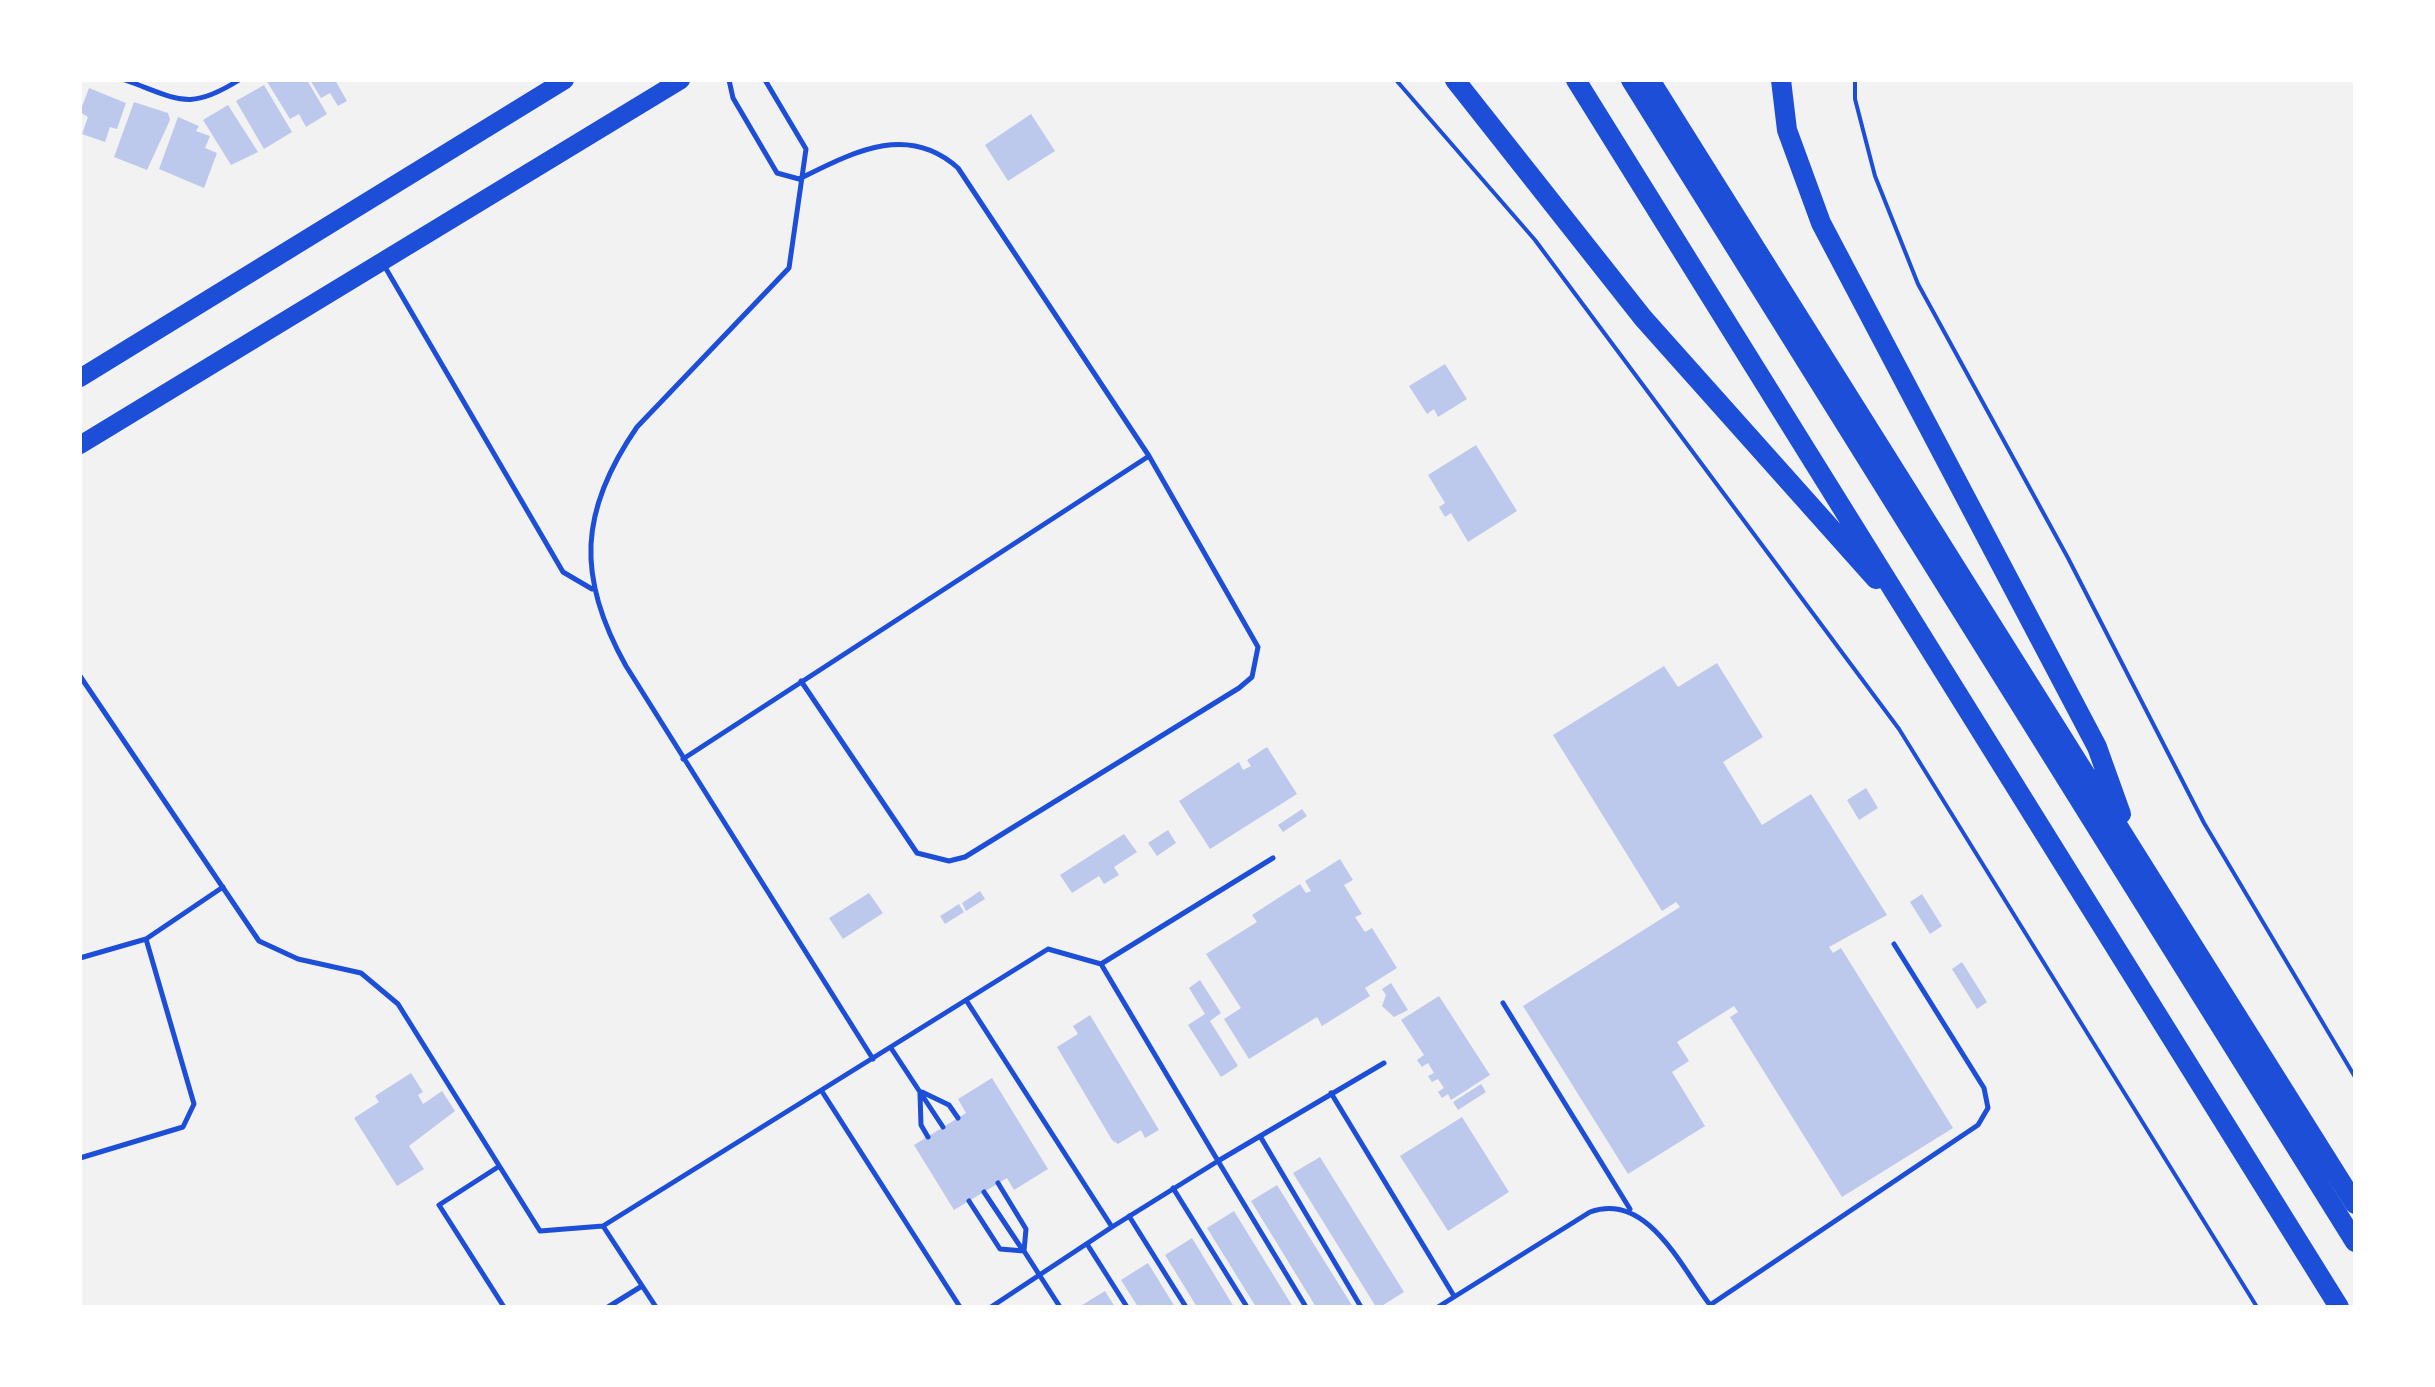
<!DOCTYPE html>
<style>
body{margin:0}
#map{position:relative;width:2435px;height:1387px;overflow:hidden;background:#f2f2f2;font-family:Jost,sans-serif}
canvas{display:block}
.frame{position:absolute;inset:0;border:82px solid #fff;pointer-events:none}
</style>
<div id="map">
<canvas width="2435" height="1387"></canvas>
<div class="frame"></div>
</div>
<script>
const context = document.querySelector('canvas').getContext('2d');
context.lineJoin = 'round';
function paint(path, color) { context.fillStyle = color; context.fill(path, 'evenodd'); }
function strokePath(path, color, width, dash) { context.strokeStyle = color; context.lineWidth = width; context.lineCap = dash ? 'butt' : 'round'; context.setLineDash(dash || []); context.stroke(path); }
paint(new Path2D(`
 M266 80H307L327 114 306 127 299 114 290 119Z
 M310 80H335L347 101 338 106 330 93 321 98Z
 M264 85 292 132 264 149 236 101Z
 M89 88 126 103 117 129 110 127 105 142 82 134 88 117 80 112Z
 M134 102 168 113 170 120 147 170 114 157Z
 M228 105 258 152 231 165 203 120Z
 M1031 114 1055 151 1008 181 985 145Z
 M178 117 199 126 196 131 210 136 205 148 217 153 204 188 159 169Z
 M1445 364 1467 399 1438 417 1434 409 1427 414 1409 386Z
 M1476 445 1517 511 1468 542 1451 513 1445 517 1439 507 1445 503 1428 475Z
 M1717 663 1763 737 1723 762 1762 825 1811 794 1887 915 1829 947 1833 953 1841 948 1953 1128 1842 1197 1730 1017 1738 1012 1734 1006 1677 1042 1689 1061 1672 1072 1705 1126 1628 1174 1523 1006 1680 907 1676 902 1662 911 1553 735 1664 666 1678 687Z
 M1267 747 1297 794 1210 849 1179 801 1239 762 1243 770 1251 766 1247 760Z
 M1866 788 1878 808 1859 820 1847 800Z
 M1302 809 1307 816 1283 832 1278 825Z
 M1168 830 1176 843 1157 856 1148 843Z
 M1124 834 1137 852 1114 867 1119 875 1104 884 1099 876 1072 893 1060 875Z
 M1340 859 1353 880 1344 885 1362 914 1355 917 1365 932 1372 928 1397 968 1365 988 1370 996 1322 1026 1317 1017 1249 1059 1224 1019 1241 1008 1206 954 1257 922 1252 915 1300 884 1306 893 1311 891 1305 881Z
 M980 891 985 899 966 911 962 903Z
 M869 893 883 913 843 939 829 918Z
 M1922 894 1942 926 1930 934 1910 902Z
 M959 904 964 912 945 924 940 916Z
 M1962 962 1987 1002 1977 1009 1952 969Z
 M1200 980 1221 1013 1210 1021 1238 1066 1221 1077 1188 1025 1205 1014 1189 988Z
 M1391 983 1408 1010 1394 1017 1382 1006 1386 995 1382 989Z
 M1439 996 1490 1075 1451 1100 1448 1094 1442 1098 1438 1092 1444 1088 1438 1079 1432 1082 1428 1076 1434 1073 1428 1063 1422 1067 1417 1060 1424 1055 1401 1020Z
 M1090 1015 1159 1130 1145 1138 1141 1130 1118 1144 1112 1140 1057 1047 1078 1034 1073 1026Z
 M411 1073 423 1092 418 1095 423 1104 442 1091 455 1111 409 1146 424 1169 397 1186 354 1118 379 1102 375 1096Z
 M992 1078 1048 1169 1014 1190 1007 1178 954 1210 914 1145 966 1113 958 1099Z
 M1481 1084 1486 1092 1458 1110 1453 1102Z
 M1462 1117 1509 1192 1448 1231 1400 1156Z
 M1320 1157 1404 1292 1380 1307H1376L1293 1173Z
 M1277 1185 1353 1307H1316L1251 1201Z
 M1234 1211 1293 1307H1256L1207 1228Z
 M1192 1238 1234 1307H1197L1165 1255Z
 M1148 1263 1175 1307H1138L1121 1280Z
 M1105 1291 1115 1307H1079Z`), '#bdc9ec');
strokePath(new Path2D(`
 M1396 80 1535 240 1899 729 2257 1307
 M1855 80V99L1875 176 1918 284 2068 558 2204 823 2355 1077`), '#1d4ed8', 4);
strokePath(new Path2D(`
 M125 80C179 99 188 112 239 80
 M729 80 733 98 777 173 799 179
 M765 80 806 149 789 268 637 427C579 511 576 577 626 666L873 1059
 M799 179C852 153 907 122 958 168L1149 456 1258 647 1252 677 1239 688 965 857 949 861 917 853 801 681
 M385 267 563 572 592 589
 M80 676 259 941 298 959 361 973 398 1004 540 1231 603 1226 1048 949 1101 964 1273 858
 M683 759 1149 456
 M80 958 146 939 223 887
 M1101 964 1218 1161 1384 1063
 M966 1000 1112 1227 1218 1161 1306 1307
 M1503 1003 1630 1209
 M891 1048 943 1127
 M922 1092 949 1105 958 1118
 M823 1093 960 1307
 M1331 1093 1454 1296
 M920 1094 921 1125 928 1137
 M1260 1136 1361 1307
 M80 1158 183 1127 194 1104 146 939
 M498 1167 439 1205 504 1307
 M998 1183 1026 1229 1024 1251 1060 1307
 M1173 1188 1247 1307
 M984 1192 1022 1249
 M969 1201 1000 1249 1024 1251
 M1129 1216 1186 1307
 M603 1226 656 1307
 M1087 1244 1127 1307
 M608 1307 642 1286
 M991 1307 1112 1227
 M1438 1307 1590 1212C1647 1191 1681 1267 1710 1305L1978 1125 1988 1108 1984 1088 1894 944`), '#1d4ed8', 5);
strokePath(new Path2D(`
 M80 378 565 80
 M80 445 681 80`), '#1d4ed8', 18);
strokePath(new Path2D(`
 M1455 80 1643 318 1876 579
 M1576 80 2339 1307
 M1631 80 2355 1242
 M1650 80 2355 1204
 M1781 80 1787 130 1821 223 2097 747 2121 814`), '#1d4ed8', 20);
</script>
